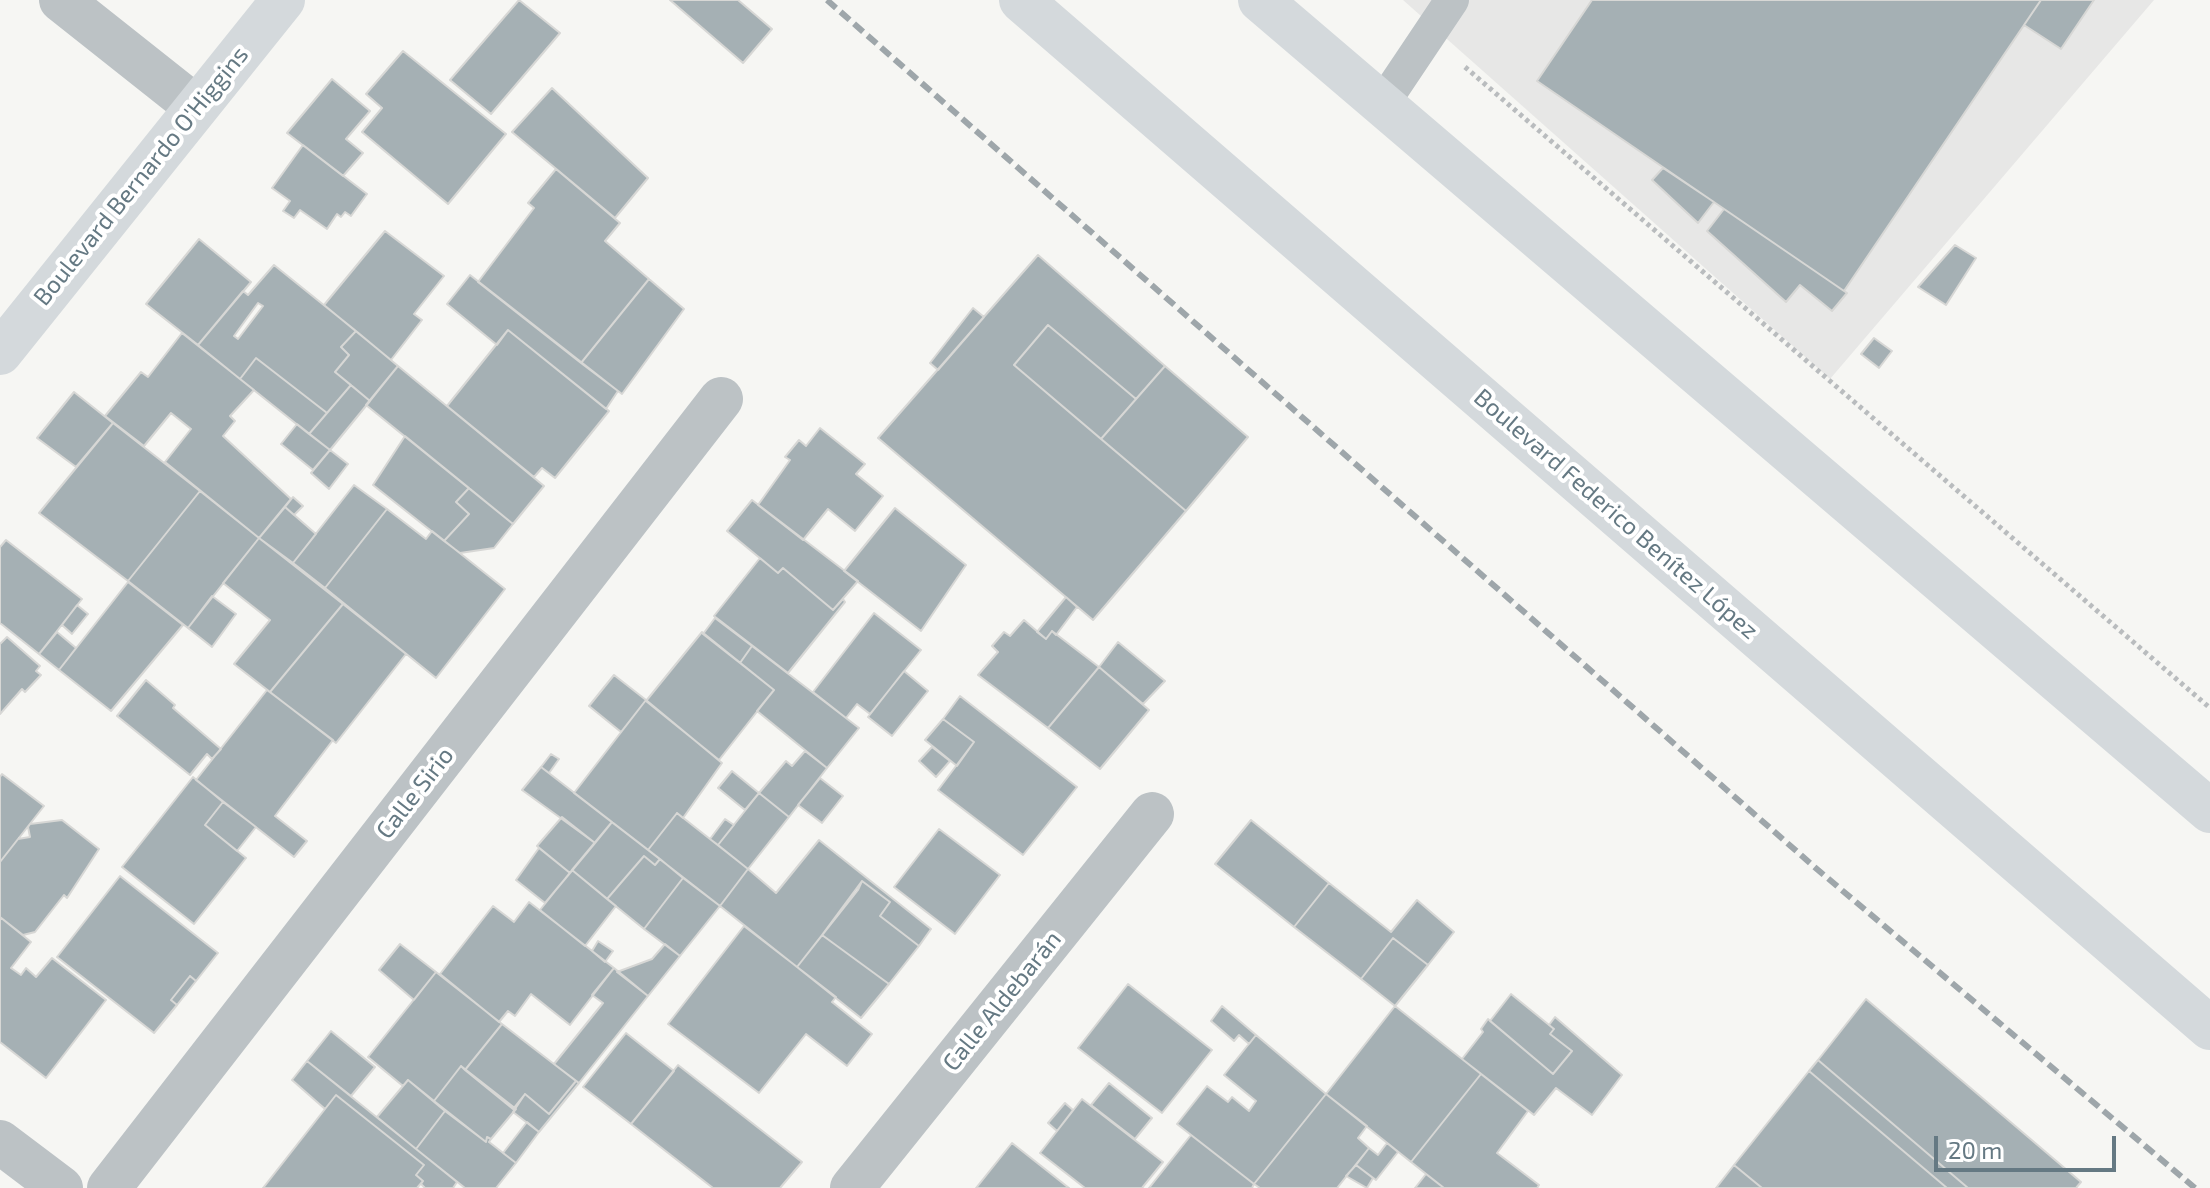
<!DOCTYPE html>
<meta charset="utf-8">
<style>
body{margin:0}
#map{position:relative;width:2210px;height:1188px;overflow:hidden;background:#f6f6f3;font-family:"Exo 2",sans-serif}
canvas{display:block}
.scale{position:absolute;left:1934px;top:1136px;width:182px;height:36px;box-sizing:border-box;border:4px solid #657983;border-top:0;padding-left:10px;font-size:24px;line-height:28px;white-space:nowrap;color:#657983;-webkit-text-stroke:6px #fff;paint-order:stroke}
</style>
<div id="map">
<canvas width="2210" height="1188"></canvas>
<div class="scale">20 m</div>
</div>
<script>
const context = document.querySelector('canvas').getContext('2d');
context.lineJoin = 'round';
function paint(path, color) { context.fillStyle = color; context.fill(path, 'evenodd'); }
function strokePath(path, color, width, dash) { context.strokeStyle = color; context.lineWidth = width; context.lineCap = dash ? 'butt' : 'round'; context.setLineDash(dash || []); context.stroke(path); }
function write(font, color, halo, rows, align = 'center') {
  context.font = font + ' "Exo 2",sans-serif'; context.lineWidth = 8; context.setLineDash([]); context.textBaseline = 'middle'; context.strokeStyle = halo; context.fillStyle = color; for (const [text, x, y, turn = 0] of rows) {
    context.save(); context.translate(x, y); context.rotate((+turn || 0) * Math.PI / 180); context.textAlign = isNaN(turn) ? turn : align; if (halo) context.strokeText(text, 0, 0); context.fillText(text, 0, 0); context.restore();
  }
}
paint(new Path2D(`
 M1403 0H2154L1830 379Z`), '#e7e7e6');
const building = new Path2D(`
 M519 0 560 33 491 114 450 80Z
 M670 0H738L772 29 743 63Z
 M1592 0H2041L1844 291 1537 81Z
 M2041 0H2094L2061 49 2024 25Z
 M403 51 506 134 448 204 362 132 382 108 366 94Z
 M332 79 370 111 346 139 363 153 343 176 287 133Z
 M552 88 648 178 615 218 512 132Z
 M303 145 367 194 351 216 345 212 341 217 337 214 327 229 300 210 294 218 283 211 290 201 272 188Z
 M1663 168 1714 202 1698 223 1652 180Z
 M556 169 620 223 605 241 649 279 581 363 478 282 534 208 528 203Z
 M1724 209 1847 293 1832 311 1800 285 1786 302 1707 231Z
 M385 231 444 276 414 314 422 320 391 360 324 305Z
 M199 239 251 282 198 345 146 304Z
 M1955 245 1976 258 1946 305 1918 287Z
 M1038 255 1165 366 1136 399 1048 325 1014 365 1186 511 1093 620 878 438Z
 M274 265 356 331 341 347 349 355 335 372 351 385 327 413 256 358 240 379 198 345 243 291 248 295ZM258 303 263 306 238 339 234 336Z
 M470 275 618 391 606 409 508 330 497 345 447 304Z
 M649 279 684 309 622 394 581 363Z
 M973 308 984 317 938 370 930 363Z
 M1048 325 1136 399 1101 439 1014 365Z
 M508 330 609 411 555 478 542 468 534 477 447 406Z
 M356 331 398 366 370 401 335 372 349 355 341 347Z
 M182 333 254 390 230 416 235 421 223 436 291 499 259 538 165 462 191 429 171 413 144 446 105 416 141 372 148 377Z
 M1874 338 1892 351 1879 368 1861 354Z
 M256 358 327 413 309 434 240 379Z
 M398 366 544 486 513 524 366 405Z
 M1165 366 1248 437 1186 511 1101 439Z
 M351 385 370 401 330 450 309 434Z
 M74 392 113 423 76 467 37 438Z
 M113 423 200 491 128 581 39 513Z
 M297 424 330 450 313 470 281 444Z
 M820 428 865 464 856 474 883 496 855 531 828 509 803 540 758 505 790 460 785 457 799 440 806 446Z
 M405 436 469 488 456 502 469 514 444 541 373 485Z
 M330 450 348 464 329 489 311 473Z
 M354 485 387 509 325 588 293 563Z
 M469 488 513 524 494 548 460 553 444 541 469 514 456 502Z
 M200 491 259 538 188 628 128 581Z
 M293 497 303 506 294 515 285 507Z
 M752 500 858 581 833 610 783 568 778 573 727 531Z
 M285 507 316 534 293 563 259 538Z
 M895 508 966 565 921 631 844 571Z
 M387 509 426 539 432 531 505 589 436 678 325 588Z
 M259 538 343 604 270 692 234 664 270 620 223 583Z
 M6 540 82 599 39 654 0 623V547Z
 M760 558 778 573 783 568 833 610 843 599 845 602 788 673 714 616Z
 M128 582 183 625 111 711 59 670Z
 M212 596 236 614 212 647 188 628Z
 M1066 597 1077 607 1056 635 1052 631 1046 639 1037 632Z
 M343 604 406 654 336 743 270 692Z
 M77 605 88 614 72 634 62 625Z
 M874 613 921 650 870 714 857 704 846 718 813 692Z
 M715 618 752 646 740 663 703 634Z
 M1024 620 1046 639 1052 631 1099 667 1048 728 978 675 998 652 992 646 1004 632 1010 636Z
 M57 632 76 648 59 670 39 654Z
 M702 632 774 690 719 760 646 701Z
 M7 637 40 666 36 671 41 675 25 692 22 689 0 714V644Z
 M1118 642 1165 681 1143 704 1099 667Z
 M752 646 859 728 827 768 757 711 774 690 740 663Z
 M1099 667 1149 710 1100 769 1048 728Z
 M904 671 928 691 892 736 868 717Z
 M614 675 646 700 621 732 589 706Z
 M146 680 175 705 173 708 221 749 212 759 207 754 190 775 117 716Z
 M267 690 333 740 275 816 307 841 294 857 196 780Z
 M960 696 1077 787 1023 855 938 790 974 742 943 719Z
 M646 700 722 763 683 818 677 813 648 850 574 793Z
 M943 719 974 742 957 766 925 740Z
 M932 747 950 761 936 777 919 761Z
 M805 751 827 768 789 817 759 793 786 761 792 766Z
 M551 754 559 759 549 773 541 767Z
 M541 767 612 822 595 843 522 790Z
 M732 771 759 793 745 810 718 788Z
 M2 774 44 806 0 862V777Z
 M193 777 223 802 205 825 246 858 194 924 122 867Z
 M820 778 843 796 822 823 798 805Z
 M759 793 789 817 748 869 718 845Z
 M223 802 256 827 237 851 205 825Z
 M677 813 748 869 720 906 648 850Z
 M562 817 595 843 570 873 537 846Z
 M725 819 734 825 718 845 710 839Z
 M62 820 99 849 67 898 64 895 35 932 23 935 0 917V862L18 839 30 837 28 827 30 824Z
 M1251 820 1329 883 1294 927 1215 864Z
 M612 822 660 859 655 865 644 856 607 899 572 870Z
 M939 829 1000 875 955 934 894 887Z
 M819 840 931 929 919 946 880 916 890 902 862 881 858 890 797 967 720 906 748 869 776 893Z
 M539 848 570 873 545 903 516 880Z
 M644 856 655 865 660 859 683 878 644 929 607 899Z
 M572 870 616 906 585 946 540 910Z
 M120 876 218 953 196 981 190 976 171 1000 177 1005 154 1033 57 957Z
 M683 878 720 906 680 956 644 929Z
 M862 881 890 902 880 916 919 946 889 984 822 935Z
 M1329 883 1391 932 1417 900 1454 932 1428 965 1393 938 1361 979 1294 927Z
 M529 902 614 968 570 1025 531 994 515 1016 508 1011 499 1022 440 974 493 906 514 922Z
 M0 917 31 942 11 968 21 975 26 968 36 977 52 958 106 1000 46 1078 0 1042Z
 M744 926 836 997 832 1002 872 1034 847 1066 806 1034 759 1093 668 1024Z
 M822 935 889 984 861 1018 797 967Z
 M1393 938 1428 965 1395 1006 1361 979Z
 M598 941 613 951 605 962 592 951Z
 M400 944 436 972 414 1000 379 970Z
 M665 944 680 956 648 996 617 972 652 959Z
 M614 968 648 996 579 1083 554 1064 603 1003 592 995Z
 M436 972 502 1024 465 1070 461 1066 434 1101 408 1080 403 1086 368 1057Z
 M190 976 196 981 177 1005 171 1000Z
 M1128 984 1212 1050 1162 1113 1078 1048Z
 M1511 994 1554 1029 1550 1034 1572 1051 1553 1074 1490 1021Z
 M1866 999 2081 1182 2076 1188H1968L1818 1060Z
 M1222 1006 1256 1035 1249 1044 1239 1035 1234 1041 1211 1021Z
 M1395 1006 1481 1074 1411 1162 1326 1094Z
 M1555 1017 1622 1075 1592 1115 1556 1088 1534 1115 1462 1059 1483 1032 1481 1029 1488 1019 1553 1074 1572 1051 1550 1034 1554 1029 1549 1025Z
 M502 1024 576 1081 549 1114 525 1094 513 1109 465 1070Z
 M331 1031 375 1067 351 1096 307 1061Z
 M626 1033 674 1071 631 1124 583 1087Z
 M1256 1035 1326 1094 1254 1184 1177 1124 1207 1086 1228 1102 1232 1097 1249 1111 1256 1101 1224 1075Z
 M1818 1060 1968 1188H1947L1809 1071Z
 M307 1061 457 1182 453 1188H425L421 1184 423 1181 416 1175 424 1165 336 1095 325 1109 292 1080Z
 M678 1065 802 1162 780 1188H713L631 1124Z
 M461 1066 516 1109 491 1139 487 1137 486 1142 434 1101Z
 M1809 1071 1947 1188H1762L1734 1165Z
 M1481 1074 1528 1111 1497 1153 1539 1185 1537 1188H1444L1411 1162Z
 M408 1080 445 1111 416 1149 377 1117Z
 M576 1081 579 1083 539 1132 513 1112 525 1094 549 1114Z
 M1109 1083 1152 1118 1135 1139 1091 1105Z
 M1326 1094 1367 1126 1358 1138 1369 1148 1337 1188H1260L1254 1184Z
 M336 1095 424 1165 416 1175 423 1181 417 1188H263Z
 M1082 1099 1163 1162 1142 1188H1085L1040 1153Z
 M1065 1103 1073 1110 1057 1131 1048 1123Z
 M445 1111 486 1142 487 1137 491 1139 489 1142 516 1163 496 1188H465L416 1149Z
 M527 1122 539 1132 516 1163 503 1153Z
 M1191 1135 1254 1184 1252 1188H1149Z
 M1012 1143 1069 1188H976Z
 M1387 1143 1398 1152 1376 1180 1356 1165 1369 1148 1378 1155Z
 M1356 1165 1373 1178 1367 1188 1346 1176Z
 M1734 1165 1762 1188H1716Z
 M1426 1174 1444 1188H1415Z`);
paint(building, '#a5b0b4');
strokePath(building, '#d7d7d5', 2);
strokePath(new Path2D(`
 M1465 67 2210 708`), '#b9bcbe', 5, [4, 4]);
strokePath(new Path2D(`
 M1381 106 1452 0`), '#bcc2c5', 34);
strokePath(new Path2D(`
 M61 0 196 107
 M0 1142 61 1188
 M109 1188 721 399
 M852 1188 1152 814`), '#bcc2c5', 44);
strokePath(new Path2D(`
 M0 353 283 0`), '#d4d9dc', 44);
strokePath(new Path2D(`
 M1021 0 2210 1028
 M1260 0 2210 811`), '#d4d9dc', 44);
strokePath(new Path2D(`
 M827 0 1818 870 2195 1188`), '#9ea6aa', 6, [12, 6]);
write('24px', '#657983', '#fff', [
 ["Boulevard Bernardo O'Higgins",141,176,-51],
 ["Boulevard Federico Benítez López",1616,514,41],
 ["Calle Sirio",415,793,-52],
 ["Calle Aldebarán",1002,1001,-51]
]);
</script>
